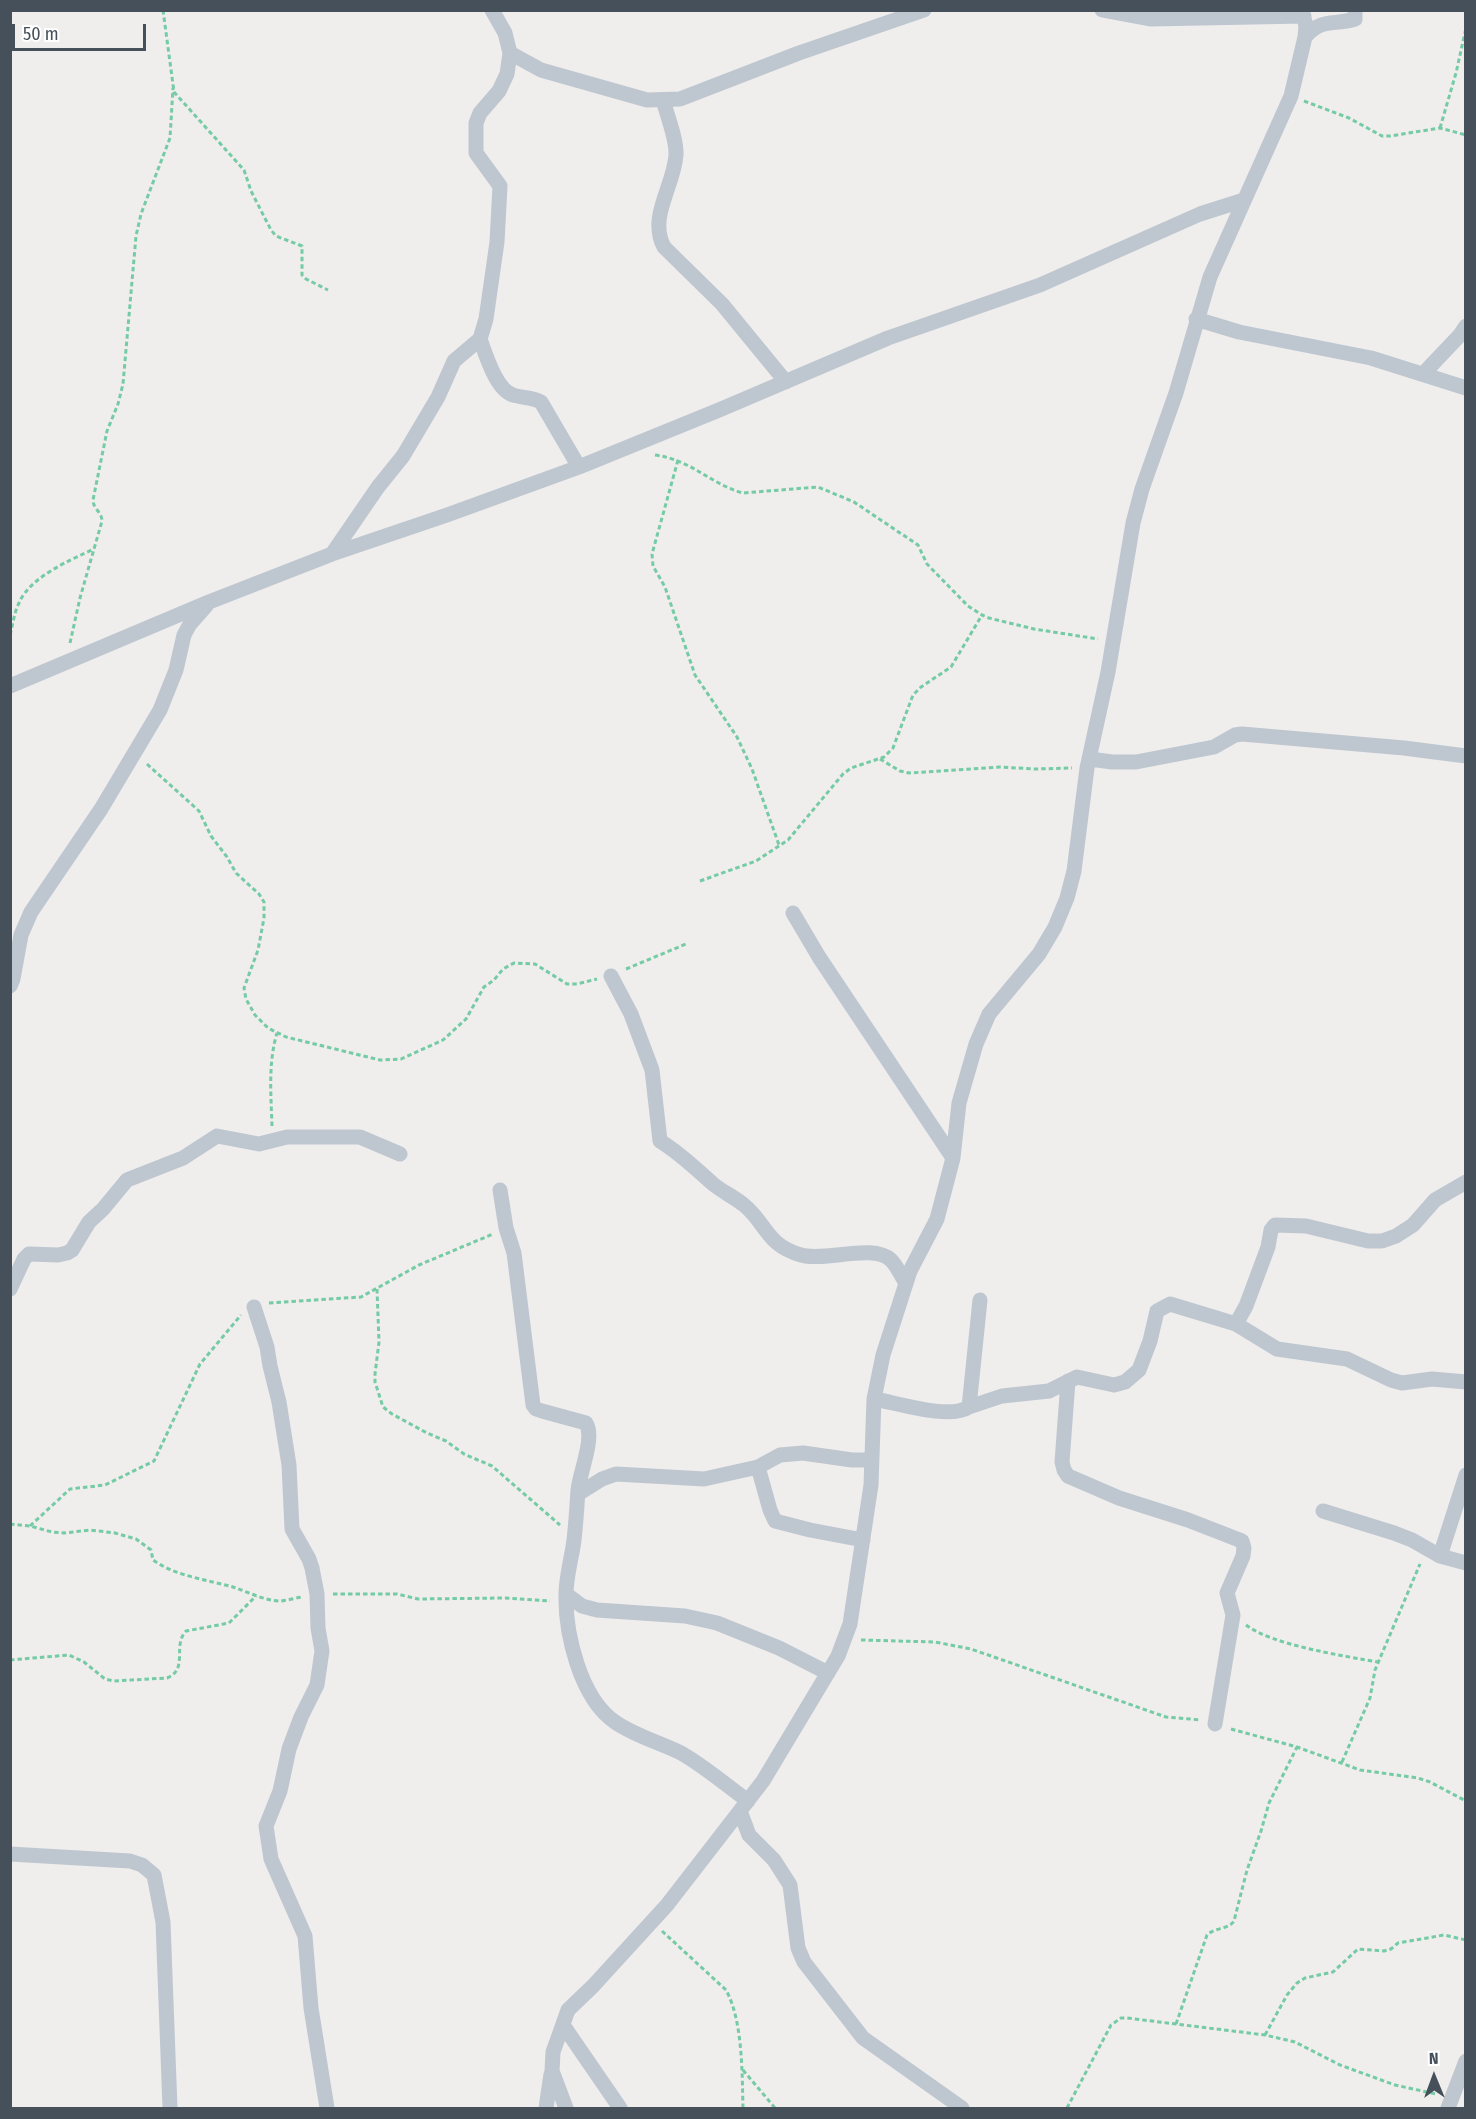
<!DOCTYPE html>
<style>
body{margin:0}
#map{position:relative;width:1476px;height:2119px;overflow:hidden;background:#f0eded;font-family:"Fira Sans Condensed",sans-serif}
canvas{display:block}
.frame{position:absolute;inset:0;border:12px solid #46505a;pointer-events:none}
.north{position:absolute;left:1404px;top:2047px;width:60px;height:60px;-webkit-text-stroke:4px #fff;paint-order:stroke;rotate:359deg;font-size:16px;font-weight:700;line-height:24px;text-align:center;color:#46505a}
.north::after{content:'';display:block;margin:auto;width:21px;height:27px;background:#46505a;clip-path:polygon(50% 0,100% 100%,50% 72%,0 100%)}
.scale{position:absolute;left:12px;top:24px;width:134px;height:27px;box-sizing:border-box;border:3px solid #46505a;border-top:0;padding-left:8px;font-size:18px;line-height:21px;white-space:nowrap;color:#46505a;-webkit-text-stroke:4px #fff;paint-order:stroke}
</style>
<div id="map">
<canvas width="1476" height="2119"></canvas>
<div class="frame"></div>
<div class="north">N</div>
<div class="scale">50 m</div>
</div>
<script>
const context = document.querySelector('canvas').getContext('2d');
context.lineJoin = 'round';
function strokePath(path, color, width, dash) { context.strokeStyle = color; context.lineWidth = width; context.lineCap = dash ? 'butt' : 'round'; context.setLineDash(dash || []); context.stroke(path); }
strokePath(new Path2D(`
 M163 10 174 92 244 170 251 191 271 230 276 236 302 246V275L306 279 328 290
 M1304 101 1349 118 1382 136H1390L1440 128 1466 135
 M1440 128 1456 73 1466 28
 M655 455C692 460 710 484 743 493L818 487 854 502 918 545 927 564 968 606 982 615 989 618 1034 629 1098 639
 M678 460 652 554 653 566 665 587 695 675 737 737 752 769 779 845
 M10 635C13 624 14 613 19 603 30 577 70 560 94 549
 M70 643 80 598 102 521C102 512 93 509 93 500L107 431 118 404 123 384 136 236 141 214 170 138 173 88
 M880 759 900 771 909 773 1000 767 1035 769 1072 768
 M147 764 199 811 211 836 227 857 236 873 259 894 264 902V918L258 950 244 988 246 999 255 1015 268 1028 286 1037 380 1060 401 1059 443 1040 466 1019 484 987 494 980 503 969 514 963 535 964 567 984H577L597 979
 M700 881 756 861 788 840 843 774 851 768 884 757 893 748 913 695 921 687 951 667 982 615
 M626 969 686 944
 M272 1126C271 1095 268 1063 277 1033
 M377 1289 379 1342 375 1374V1382L383 1407 392 1414 427 1433 446 1441 464 1454 492 1466 560 1525
 M269 1303 361 1297 419 1265 493 1234
 M10 1524 30 1526 52 1532 64 1533 90 1530 115 1533 136 1539 151 1550 153 1560C175 1576 208 1580 233 1587 248 1592 263 1600 279 1601 286 1601 295 1598 302 1597
 M30 1526 70 1489 105 1485 154 1461 200 1364 241 1315
 M333 1594H397L418 1599 505 1598 550 1601
 M1246 1625C1272 1645 1344 1656 1378 1662
 M861 1640 935 1642 971 1649 1166 1717 1201 1720
 M10 1660 69 1655 84 1662 105 1679 114 1681 167 1678C189 1669 172 1646 186 1631L229 1623 256 1596
 M1231 1729 1297 1747 1360 1770 1418 1778 1430 1782 1466 1801
 M1342 1762 1370 1698 1375 1670 1420 1564
 M662 1931 726 1990C743 2021 742 2074 743 2108
 M1176 2024 1207 1935C1215 1927 1228 1930 1234 1921L1247 1870 1261 1831 1269 1803 1297 1747
 M1265 2035 1287 1995 1297 1983 1305 1978 1333 1972 1358 1949 1384 1951 1391 1949 1398 1943 1444 1935 1466 1940
 M743 2070 775 2108
 M1067 2108 1111 2025 1121 2018H1127L1265 2035 1295 2042 1340 2065 1395 2085 1436 2094`), '#74cba4', 3, [4.5, 3]);
strokePath(new Path2D(`
 M1102 10 1150 19 1304 16
 M1305 37C1323 17 1333 26 1355 19V10
 M510 53 541 70 647 100 680 99 799 53 924 10
 M663 100C667 115 677 140 676 155 674 186 648 217 664 247L722 304 786 382
 M1196 319 1239 332 1371 358 1466 388
 M480 339C486 355 496 390 513 395 522 398 532 397 541 402L579 467
 M1423 374 1460 335 1466 326
 M332 554 378 487 403 456 438 397 454 361 480 339 486 319 497 242 500 186 476 153V123L480 113 499 91 507 74 510 53 505 33 492 10
 M10 686 209 602 332 554 447 515 579 467 719 410 888 338 1040 285 1200 214 1244 200
 M1090 759 1112 762H1136L1214 747 1235 735 1242 734 1404 748 1466 756
 M793 913 819 957 953 1158
 M611 976 631 1014 652 1070 660 1141C680 1153 696 1169 713 1184 723 1192 734 1197 744 1205 767 1224 766 1245 801 1255 825 1262 873 1243 891 1260 897 1266 901 1276 906 1283
 M10 986 13 979 21 935 31 912 101 809 160 710 176 670 184 635 190 624 206 606
 M500 1190 506 1228 514 1253 533 1405 536 1409 542 1411 586 1423C595 1438 580 1471 578 1490 577 1506 576 1523 574 1540 572 1557 566 1576 566 1594 565 1633 580 1698 615 1722 635 1736 659 1742 681 1753 704 1766 726 1785 748 1801
 M10 1289 24 1259 29 1254 58 1255 67 1253 72 1250 89 1222 103 1209 127 1180 183 1158 217 1136 259 1144 287 1137H360L400 1154
 M254 1307 267 1347 270 1366 279 1402 289 1465 292 1529 309 1559 312 1568 317 1594 318 1628 322 1651 317 1685 301 1717 289 1749 280 1791 266 1826 271 1859 305 1936 311 2008 327 2108
 M1236 1324 1246 1306 1268 1247 1271 1230 1275 1225 1306 1226 1368 1241H1382L1396 1236 1413 1225 1435 1200 1466 1182
 M1068 1381 1062 1462 1064 1470 1068 1476 1119 1498 1188 1520 1242 1541 1244 1548 1243 1556 1227 1593 1233 1615 1215 1724
 M874 1399C898 1403 949 1420 969 1407L980 1300
 M969 1407 1002 1396 1049 1391 1077 1377 1114 1385 1125 1382 1139 1370 1150 1341 1157 1311 1170 1304 1236 1324 1277 1349 1347 1359 1391 1380 1402 1383 1432 1379 1466 1382
 M758 1467 770 1510 775 1521 810 1530 863 1540
 M578 1494 602 1479 616 1474 704 1479 758 1467 780 1455 803 1453 852 1460H871
 M1323 1511 1394 1533 1412 1540 1440 1556 1466 1563
 M1440 1556 1466 1475
 M566 1594 582 1606 597 1610 685 1616 717 1623 779 1648 828 1673
 M740 1811 749 1835 774 1860 790 1885 798 1948 804 1962 863 2038 962 2108
 M10 1854 130 1861 142 1865 154 1875 163 1922 170 2108
 M563 2025 620 2108
 M546 2108 551 2074
 M566 2108 552 2071 553 2052 568 2010 593 1986 667 1905 763 1781 838 1656 850 1624 871 1485 874 1399 883 1355 910 1271 937 1219 953 1158 959 1103 976 1044 989 1014 1039 954 1055 927 1067 898 1074 871 1087 768 1108 672 1133 523 1142 489 1176 393 1210 277 1291 96 1305 37 1306 26 1302 10
 M1448 2108 1466 2061`), '#bec7cf', 15);
</script>
